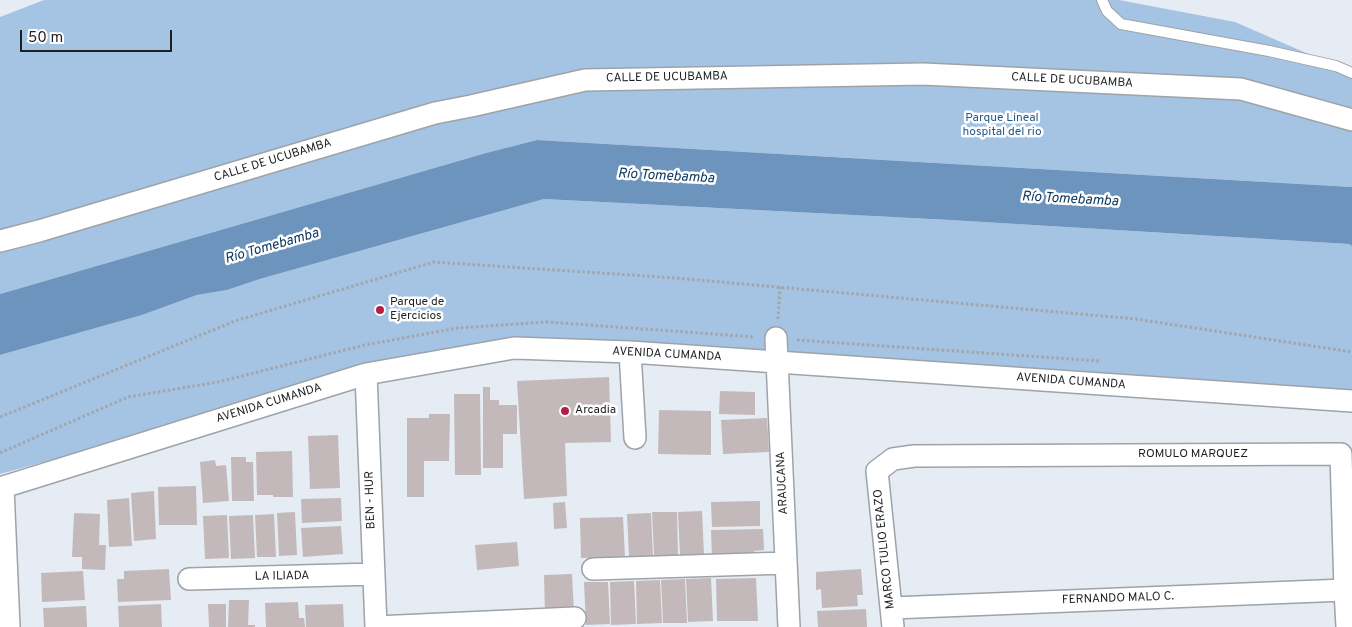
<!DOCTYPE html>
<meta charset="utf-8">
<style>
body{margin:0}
#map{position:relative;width:1352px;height:627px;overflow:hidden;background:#e6ecf3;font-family:Overpass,sans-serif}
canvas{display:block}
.scale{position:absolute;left:20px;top:30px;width:152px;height:22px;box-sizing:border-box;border:2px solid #1e2022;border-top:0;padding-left:6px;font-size:15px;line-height:18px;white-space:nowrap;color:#1e2022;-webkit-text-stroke:4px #fff;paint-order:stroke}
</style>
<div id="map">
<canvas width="1352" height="627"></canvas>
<div class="scale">50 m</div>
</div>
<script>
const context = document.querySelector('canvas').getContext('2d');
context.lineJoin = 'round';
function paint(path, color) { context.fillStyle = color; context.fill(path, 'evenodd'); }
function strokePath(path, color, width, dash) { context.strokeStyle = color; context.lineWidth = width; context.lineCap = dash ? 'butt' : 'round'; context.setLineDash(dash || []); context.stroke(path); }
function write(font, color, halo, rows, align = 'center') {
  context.font = font + ' Overpass,sans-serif'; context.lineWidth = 5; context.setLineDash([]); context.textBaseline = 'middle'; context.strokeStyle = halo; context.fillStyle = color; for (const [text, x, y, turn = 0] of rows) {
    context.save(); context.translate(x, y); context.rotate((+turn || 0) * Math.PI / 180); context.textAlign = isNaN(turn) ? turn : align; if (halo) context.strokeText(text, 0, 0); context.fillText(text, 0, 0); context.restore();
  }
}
paint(new Path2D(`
 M44 0H1119L1235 22 1352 73V187L537 140 486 153 0 294V17Z
 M544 199 950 220 1349 244 1352 246V401L514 348 366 374 0 474V355L142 315 197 295 227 290 260 279Z`), '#a5c3e2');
paint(new Path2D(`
 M537 140 1352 187V246L1349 244 950 220 544 199 260 279 227 290 197 295 142 315 0 355V294L486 153Z`), '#6d94bd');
paint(new Path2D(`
 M609 377 611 442 565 443 567 496 524 499 517 381Z
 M483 387H490V400H499V405H517V434H503V468H483Z
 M720 391 755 392V415L719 414Z
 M454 394H480L481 475H455Z
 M659 410 711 411V455L658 454Z
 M429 414H450L449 461H424V497H407V418H429Z
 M767 418 769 452 723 454 721 420Z
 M338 435 340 488 310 489 308 436Z
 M292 451 293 497H273V495H257L256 452Z
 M231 457H246V462H253L254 501H232Z
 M215 460 216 466 226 465 229 501 203 503 200 462Z
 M196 486 197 525H159L158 487Z
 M154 491 156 539 134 541 131 493Z
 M129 498 132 546 109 547 107 500Z
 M341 498 342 521 302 523 301 499Z
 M760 501V526L712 527 711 502Z
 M565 502 567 528 554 529 553 503Z
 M702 511 704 555H680L678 512Z
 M295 512 297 555 279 556 277 513Z
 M652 512H677L678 555H654Z
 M74 513 100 514 99 545H106L105 570 82 569V557H72Z
 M651 513 653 556 629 557 627 514Z
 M274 514 276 557H257L255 515Z
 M227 515 229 558 205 559 203 516Z
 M253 515 255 558 231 559 229 516Z
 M623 517 625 557 581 558 580 518Z
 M341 526 343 554 303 557 301 528Z
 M763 529 764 550 754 551V557L712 558 711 530Z
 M517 542 519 566 477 570 475 545Z
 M169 569 171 600 118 602 117 579H124V571Z
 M861 569 863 595H857L858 606 822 608 821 589 816 590V572Z
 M83 571 85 600 42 602 41 573Z
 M572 574 574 613 545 614 544 575Z
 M711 578 713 621 688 622 686 579Z
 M756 578 758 621H717L716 579Z
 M685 579 687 623H663L661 580Z
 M660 580 662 623 637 624 636 581Z
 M634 581 636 624 611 625 610 582Z
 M584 582H608L610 624 586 625Z
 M229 600H249L248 625H255V627H228Z
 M298 602 299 618H304L305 627H266L265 603Z
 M161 604 162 627H119L118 606Z
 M208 604H226V627H209Z
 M343 604 344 627H306L305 605Z
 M86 606 87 627H44L43 608Z
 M866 609 867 627H818L817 611Z`), '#c3b9ba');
const service = new Path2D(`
 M1102 0 1107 11 1121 24 1269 51 1336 66 1352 73`);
const minor = new Path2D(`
 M0 241 39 231 435 113 471 106 585 80 923 74 1241 89 1352 120
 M776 338 789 627
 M630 352 635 438
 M366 374 376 627
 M3 487 9 627
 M0 488 366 374 514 348 630 352 1352 401
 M593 569 786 563
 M189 579 374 574
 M892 608 1345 590
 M376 627 575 618
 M893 627 877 471 893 459 914 456 1341 454 1345 590 1347 627`);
strokePath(service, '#9da3a9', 12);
strokePath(minor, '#9da3a9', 24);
strokePath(new Path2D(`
 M778 319 780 287
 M797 340 1100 361
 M0 417 235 321 434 262 676 278 1136 319 1352 352
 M0 453 128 397 218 382 365 345 458 328 547 322 755 337`), '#a1a6ab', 3, [2.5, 2.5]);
strokePath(service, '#fff', 10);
strokePath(minor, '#fff', 21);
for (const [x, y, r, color] of [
 [380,310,5,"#b22045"],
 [565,411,5,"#b22045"]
]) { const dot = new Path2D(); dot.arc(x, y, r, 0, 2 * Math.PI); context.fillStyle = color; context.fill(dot); strokePath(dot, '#fff', 2); }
write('12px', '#1e2022', '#fff', [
 ["CALLE DE UCUBAMBA",667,78,-1],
 ["CALLE DE UCUBAMBA",1072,81,3],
 ["CALLE DE UCUBAMBA",273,161,-17],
 ["AVENIDA CUMANDA",667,355,3],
 ["AVENIDA CUMANDA",1071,382,4],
 ["AVENIDA CUMANDA",269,404,-17],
 ["ROMULO MARQUEZ",1193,455],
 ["ARAUCANA",783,483,-93],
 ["BEN - HUR",371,500,-92],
 ["MARCO TULIO ERAZO",885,549,-96],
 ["LA ILIADA",282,577,-1],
 ["FERNANDO MALO C.",1118,599,-2]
]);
write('12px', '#1e578c', '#fff', [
 ["Parque Lineal",1002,119],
 ["hospital del rio",1002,133]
]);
write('12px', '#1e2022', '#fff', [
 ["Parque de",390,303],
 ["Ejercicios",390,317],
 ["Arcadia",575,411]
], 'left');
write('italic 14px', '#0c3860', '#fff', [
 ["Río Tomebamba",666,177,3],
 ["Río Tomebamba",1070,200,3],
 ["Río Tomebamba",272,247,-16]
]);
</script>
